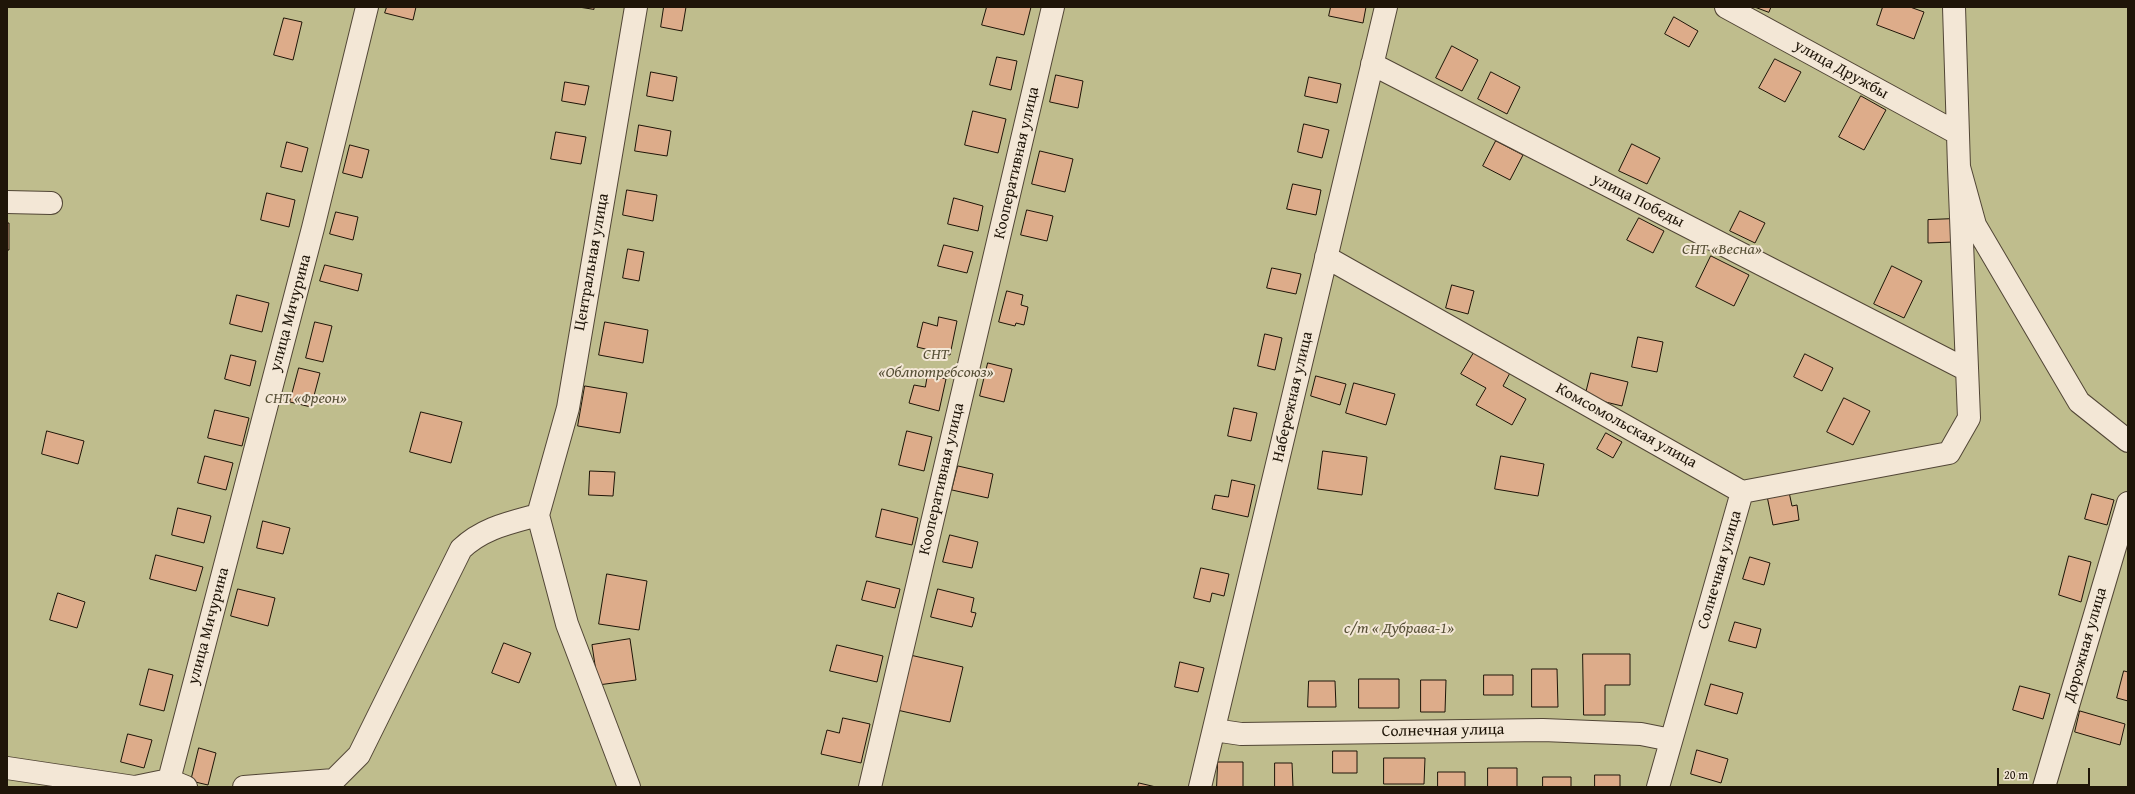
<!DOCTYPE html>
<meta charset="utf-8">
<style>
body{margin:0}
#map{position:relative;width:2135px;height:794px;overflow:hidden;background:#ecdac0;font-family:"Gentium Book Plus",serif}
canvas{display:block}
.frame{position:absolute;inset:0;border:8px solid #1f1508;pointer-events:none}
.scale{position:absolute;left:1997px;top:768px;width:93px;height:18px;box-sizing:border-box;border:2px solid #1f1508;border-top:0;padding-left:5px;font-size:12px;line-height:14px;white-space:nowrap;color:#1f1508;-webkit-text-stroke:3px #f3e7d6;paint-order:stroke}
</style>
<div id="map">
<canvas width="2135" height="794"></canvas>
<div class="frame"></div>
<div class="scale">20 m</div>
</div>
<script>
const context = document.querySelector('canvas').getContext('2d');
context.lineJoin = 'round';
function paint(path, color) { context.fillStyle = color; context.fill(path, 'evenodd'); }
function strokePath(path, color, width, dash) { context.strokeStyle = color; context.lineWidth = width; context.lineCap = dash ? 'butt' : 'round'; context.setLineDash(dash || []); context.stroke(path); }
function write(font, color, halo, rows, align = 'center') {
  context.font = font + ' "Gentium Book Plus",serif'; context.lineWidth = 4; context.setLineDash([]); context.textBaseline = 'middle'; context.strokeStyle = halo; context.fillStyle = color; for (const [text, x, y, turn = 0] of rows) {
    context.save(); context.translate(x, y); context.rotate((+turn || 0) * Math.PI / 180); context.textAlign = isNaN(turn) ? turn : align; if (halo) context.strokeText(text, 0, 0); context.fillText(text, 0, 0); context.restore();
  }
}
paint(new Path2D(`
 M7 7H2128V787H7Z`), '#bfbd8d');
const building = new Path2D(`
 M387 7H416L413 20 385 13Z
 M579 7H594V9Z
 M664 7H686L682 31 661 27Z
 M987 7H1031L1024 35 982 25Z
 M1331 7H1366L1363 23 1329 16Z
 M1755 7H1771L1769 12Z
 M1883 7H1910L1924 12 1914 39 1877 25Z
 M1674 17 1698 31 1689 47 1665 34Z
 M284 18 302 22 293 60 274 55Z
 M1452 46 1478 60 1462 91 1436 78Z
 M997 57 1017 61 1011 90 990 85Z
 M1775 59 1801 72 1785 102 1759 88Z
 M651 72 677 77 673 101 647 96Z
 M1491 72 1520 87 1507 114 1478 99Z
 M1056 75 1083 81 1078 108 1050 102Z
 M1309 77 1341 84 1337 103 1305 96Z
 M565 82 589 86 585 105 562 101Z
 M1861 96 1886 110 1864 150 1839 137Z
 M973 111 1006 119 998 153 965 145Z
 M1304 124 1329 130 1322 158 1298 152Z
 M639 125 671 131 667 156 635 151Z
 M556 132 586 137 581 164 551 159Z
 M1496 141 1523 155 1510 180 1483 166Z
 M287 142 308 148 302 172 281 167Z
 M1632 144 1660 158 1647 184 1619 171Z
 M350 145 369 150 362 178 343 173Z
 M1040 151 1073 159 1065 192 1032 184Z
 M1293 184 1321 190 1316 215 1287 209Z
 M627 190 657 195 653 221 623 215Z
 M267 193 295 200 289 227 261 220Z
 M954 198 983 206 978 231 948 224Z
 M1027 210 1053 216 1047 241 1021 235Z
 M1740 211 1765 223 1755 243 1730 231Z
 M336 212 358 217 353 240 330 234Z
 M1639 218 1664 231 1653 253 1627 240Z
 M1953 219V242L1928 243V220Z
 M7 223H9V250H7Z
 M944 245 973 252 967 273 938 266Z
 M628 249 644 252 639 281 623 278Z
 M1711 256 1749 275 1734 306 1696 287Z
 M325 265 362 274 358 291 320 281Z
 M1892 266 1922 281 1904 318 1874 304Z
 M1272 268 1301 274 1296 294 1267 288Z
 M1452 285 1474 291 1468 314 1446 308Z
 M1007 291 1023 295 1021 305 1028 307 1024 325 1016 323 1015 326 999 322Z
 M237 295 269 303 262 332 230 324Z
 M939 317 957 321 950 355 917 347 923 322 937 326Z
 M315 322 332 326 323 362 306 358Z
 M605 322 648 330 643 363 599 355Z
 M1265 334 1282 338 1275 370 1258 366Z
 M1638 337 1663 342 1657 372 1632 367Z
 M1475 351 1511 371 1503 386 1526 399 1512 425 1476 405 1486 388 1461 374Z
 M1805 354 1833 368 1822 391 1794 377Z
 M231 355 256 361 250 386 225 379Z
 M988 363 1012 369 1004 402 980 396Z
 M299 368 320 373 311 407 290 402Z
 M1591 373 1628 382 1622 406 1585 397Z
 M928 374 946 379 939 411 909 403 914 385 925 387Z
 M1316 376 1346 384 1340 405 1311 396Z
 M1354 383 1395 394 1386 425 1346 413Z
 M585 386 627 393 620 433 578 426Z
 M1844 398 1870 411 1853 445 1827 432Z
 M1234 408 1257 413 1251 441 1228 436Z
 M215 410 249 418 242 446 208 438Z
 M421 412 462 422 451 463 410 452Z
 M47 431 84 441 78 464 42 454Z
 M907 431 932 437 924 471 899 465Z
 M1606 433 1622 442 1613 458 1597 449Z
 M1323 451 1367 457 1362 495 1318 489Z
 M205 456 233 463 226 490 198 483Z
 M1501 456 1544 464 1538 496 1495 489Z
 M958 466 993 474 988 498 952 490Z
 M590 471 615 472 613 496 589 495Z
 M1232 480 1255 485 1248 517 1212 509 1215 495 1228 497Z
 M1789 492 1792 506 1797 505 1799 520 1773 525 1767 496Z
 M2092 494 2114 500 2107 525 2085 519Z
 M178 508 211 516 204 543 172 535Z
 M882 509 918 518 912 545 876 537Z
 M263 521 290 528 283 554 257 548Z
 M950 535 978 542 972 568 943 562Z
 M156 555 203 567 196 591 150 579Z
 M2069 556 2091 562 2081 602 2059 595Z
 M1750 557 1770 563 1764 585 1743 579Z
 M1201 568 1229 574 1224 596 1212 593 1210 602 1194 598Z
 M607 574 647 581 639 630 599 624Z
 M867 581 900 589 895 608 862 600Z
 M238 589 275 598 268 626 231 616Z
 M938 589 974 598 971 612 976 613 972 627 931 617Z
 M58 593 85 602 77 628 50 620Z
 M1735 622 1761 629 1756 648 1729 641Z
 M630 639 636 680 598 685 592 645Z
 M504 643 531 653 519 683 492 673Z
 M837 645 883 656 877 682 830 671Z
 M1583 654H1630V685H1605V715H1584Z
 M910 655 963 667 950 722 897 710Z
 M1180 662 1204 668 1198 692 1175 687Z
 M149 669 173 675 164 711 140 705Z
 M1532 669H1557L1558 707H1532Z
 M2124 671 2128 672V701L2117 698Z
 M1484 675H1513V695H1484Z
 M1359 679H1399V708H1359Z
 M1421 680H1446L1445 712H1421Z
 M1309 681H1335L1336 707H1308Z
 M1711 684 1743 693 1737 714 1705 705Z
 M2020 686 2050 694 2043 719 2013 710Z
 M2080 711 2125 724 2120 745 2075 732Z
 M843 718 870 724 861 763 821 754 827 730 839 733Z
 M128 734 152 740 144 768 121 762Z
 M199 748 216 753 208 785 191 781Z
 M1697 750 1728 759 1721 783 1691 774Z
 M1333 751H1357V773H1333Z
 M1384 758H1425L1424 784H1384Z
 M1218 762H1243V787H1217Z
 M1275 763H1292L1293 787H1275Z
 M1488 768H1517V787H1488Z
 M1438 772H1465V787H1438Z
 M1595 775H1620V787H1595Z
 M1543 777H1571V787H1543Z
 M1139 783 1156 787H1138Z`);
paint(building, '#ddac8a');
strokePath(building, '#1f1508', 1);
const minor = new Path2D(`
 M1726 7 1957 133
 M1954 7 1959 167 1975 225 2079 402 2128 441
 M1372 64 1967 370
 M7 202 51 203
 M1326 257 1742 492 1949 453 1969 418 1959 167
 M538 515 568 408 636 7
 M538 515 567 624 629 787
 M1214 730 1241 734 1543 730 1641 734 1671 740
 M7 768 134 787
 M169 780 313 228 367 7
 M135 787 169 780 186 787
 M244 787 334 780 359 755 461 549C483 528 509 523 538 515
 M870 787 1053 7
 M1200 787 1386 7
 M1658 787 1742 492
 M2044 787 2128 503`);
strokePath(minor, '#524636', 24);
strokePath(minor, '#f3e7d6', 22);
write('16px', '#1f1508', '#f3e7d6', [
 ["улица Дружбы",1841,70,29],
 ["Кооперативная улица",1017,163,-77],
 ["улица Победы",1638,201,27],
 ["Центральная улица",592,262,-80],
 ["улица Мичурина",291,313,-75],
 ["Набережная улица",1293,397,-77],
 ["Комсомольская улица",1626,426,29],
 ["Кооперативная улица",942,479,-77],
 ["Солнечная улица",1720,570,-74],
 ["улица Мичурина",209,626,-75],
 ["Дорожная улица",2086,645,-74],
 ["Солнечная улица",1443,731,-1]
]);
write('italic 16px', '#575037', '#f3e7d6', [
 ["СНТ «Весна»",1722,250],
 ["СНТ",936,355],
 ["«Облпотребсоюз»",936,373],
 ["СНТ «Фреон»",306,399],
 ["с/т « Дубрава-1»",1399,629]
]);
</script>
